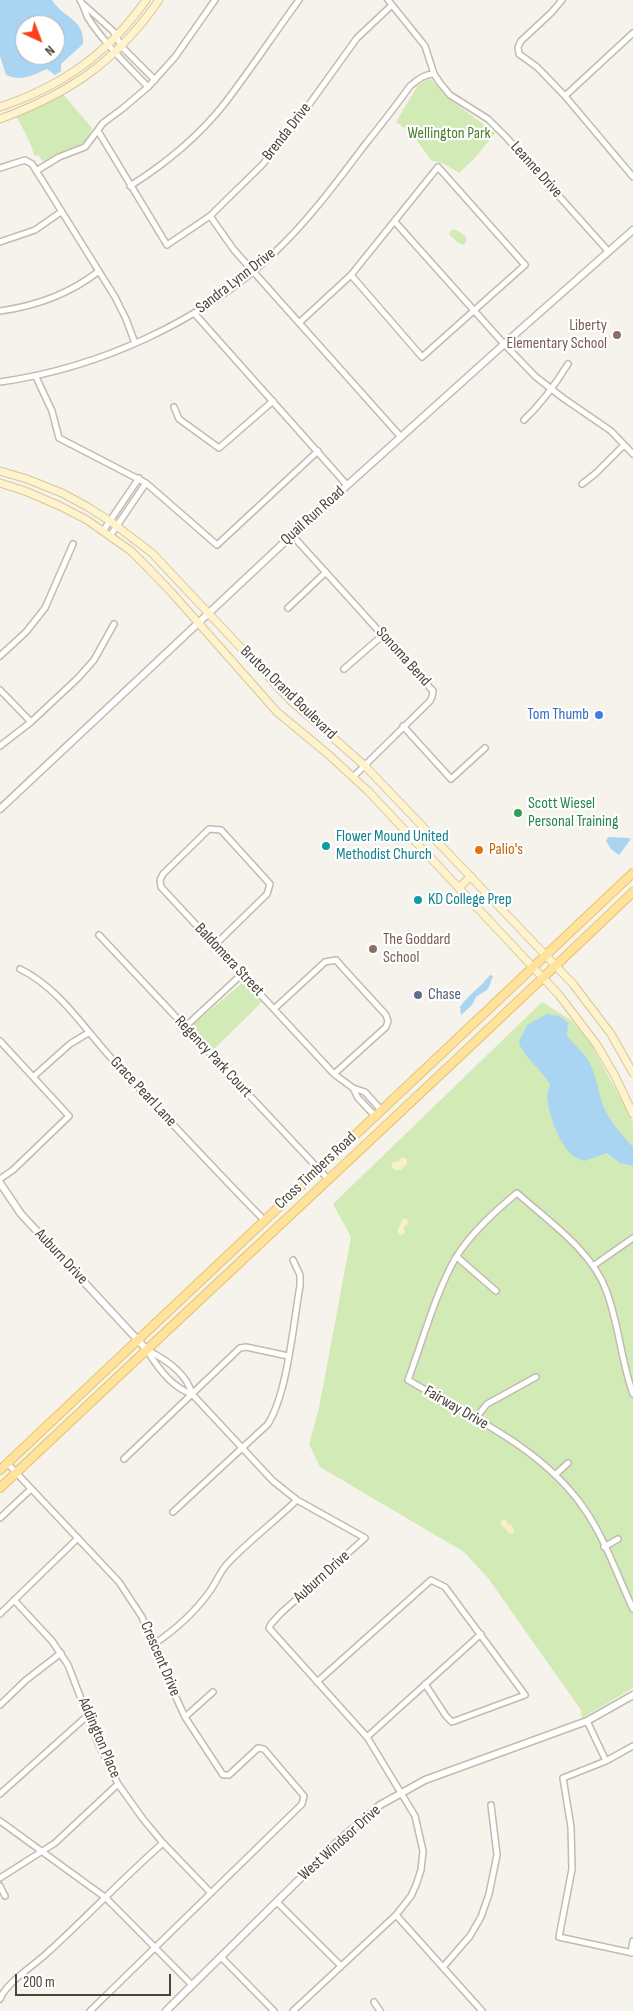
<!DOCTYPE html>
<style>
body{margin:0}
#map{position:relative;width:633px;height:2011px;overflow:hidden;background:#f6f3ec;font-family:"Sofia Sans Condensed",sans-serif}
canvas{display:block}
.north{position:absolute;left:15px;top:15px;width:50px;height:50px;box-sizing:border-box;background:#fff;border:1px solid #b7b4b0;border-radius:50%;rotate:137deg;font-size:14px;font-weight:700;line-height:20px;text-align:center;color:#4b4439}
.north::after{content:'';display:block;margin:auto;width:18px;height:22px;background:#fc3f1d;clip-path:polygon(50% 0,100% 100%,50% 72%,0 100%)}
.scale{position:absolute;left:15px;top:1974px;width:156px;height:22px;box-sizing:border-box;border:2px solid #4b4439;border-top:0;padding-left:6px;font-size:15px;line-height:18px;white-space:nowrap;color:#4b4439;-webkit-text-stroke:4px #fff;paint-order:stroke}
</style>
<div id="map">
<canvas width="633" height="2011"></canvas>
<div class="north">N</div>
<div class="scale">200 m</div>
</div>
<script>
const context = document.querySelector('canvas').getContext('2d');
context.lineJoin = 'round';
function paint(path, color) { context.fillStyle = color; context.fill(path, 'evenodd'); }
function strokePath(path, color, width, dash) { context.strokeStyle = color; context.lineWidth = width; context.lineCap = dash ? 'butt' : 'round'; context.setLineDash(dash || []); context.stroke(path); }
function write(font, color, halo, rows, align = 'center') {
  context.font = font + ' "Sofia Sans Condensed",sans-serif'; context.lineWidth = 4.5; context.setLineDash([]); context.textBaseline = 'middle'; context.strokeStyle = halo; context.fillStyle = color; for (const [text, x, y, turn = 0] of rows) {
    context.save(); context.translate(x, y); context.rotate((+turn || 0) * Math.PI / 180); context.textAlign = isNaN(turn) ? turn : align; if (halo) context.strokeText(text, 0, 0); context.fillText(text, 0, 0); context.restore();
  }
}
paint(new Path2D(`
 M430 78 448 98 495 133 475 158 459 173 444 164 431 160 412 134 396 122 418 85Z
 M63 94 92 128 87 142 43 162 39 156 34 155C32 144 22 128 17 117Z
 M452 229C459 231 464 233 467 240L464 245 458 243 449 234Z
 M243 982 262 1002 212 1051 193 1029 194 1024Z
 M542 1002 571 1020 589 1040 633 1122V1688L582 1718 581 1710 488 1578 464 1552 320 1467 309 1444 319 1408 351 1237 333 1204Z`), '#d2eab5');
paint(new Path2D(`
 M402 1157 407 1159V1164L401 1170H395L392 1167V1163L399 1161Z
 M403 1219H407L408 1223 404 1227 405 1233 400 1236 397 1231Z
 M502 1520H506L507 1524 511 1525 515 1533 510 1534 500 1523Z`), '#f9efc9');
paint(new Path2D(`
 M0 0H52C63 18 85 19 83 44L61 64V71L55 75 47 69C33 75 22 82 6 75L0 56ZM25 25H55V55H25Z
 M608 837 628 838 631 839 619 855 611 849 606 841Z
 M490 975 493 976 488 989 476 997 472 1005 461 1015 460 1007C468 995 481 987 490 975Z
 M547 1014 560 1016 568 1023 567 1036C574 1045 584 1052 589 1062 596 1075 598 1089 602 1103 608 1119 621 1135 633 1147V1166L620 1163 607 1153 584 1161C579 1159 574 1157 570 1153 558 1141 548 1112 547 1096 547 1092 550 1089 550 1085 543 1070 522 1056 519 1042L527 1025Z`), '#a9d4f2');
const minor = new Path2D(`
 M80 0C84 6 85 12 88 18 105 44 127 65 148 87
 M388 0 425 46 434 74 440 83 450 95 488 119 506 137 609 252
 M562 0 552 12 521 41 518 47 519 54 537 67 565 96 633 177
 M84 5 113 31 122 47 155 80
 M565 96 633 33
 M98 131 167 245 210 216 262 165 290 131 357 38 392 5
 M0 168 25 160 32 164 115 297 126 319 135 343
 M36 171 59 157 85 147 103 123 122 109 148 87 175 57 215 0
 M130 186C165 164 199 136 225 103 251 69 274 34 299 0
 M210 216 234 250 401 437
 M395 222 504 344 536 377 563 398 611 431 633 454
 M0 242 35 230 61 212
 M0 311C36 306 71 293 99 271
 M194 313 347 485
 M300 322 351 275 438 167 525 265 422 357 351 275
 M36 377 52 411 59 438 146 483 217 545 318 451
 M0 382C99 368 201 322 274 253 308 221 336 183 364 146 380 126 396 106 410 86 418 80 424 74 434 74
 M174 407 179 419 219 448 273 401
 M524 420C542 403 555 385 568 364
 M582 484 595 474 624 445
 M103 531 139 478
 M292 535 433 691 432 697 430 701 353 777
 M110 536 146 483
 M288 608 326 572
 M0 656 26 632 45 608 73 544
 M344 669 383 635
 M0 690 31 722
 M403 726 451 779 485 748
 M0 746 31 722 78 678 94 660 114 624
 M99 935 328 1179
 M215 945 267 894 270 884 221 830 209 829 163 874 160 880 161 887 334 1074 353 1088
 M20 969C59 988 83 1027 112 1059 162 1113 212 1167 264 1220
 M275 1008 325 962 336 960 343 968 386 1015 388 1021 386 1027 334 1074
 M185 1027 242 974
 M0 1041 69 1116 13 1170 0 1179
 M33 1077 70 1044 88 1033
 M375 1116 358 1098 353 1088 365 1092 381 1110
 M457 1257 496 1291
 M593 1266 633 1238
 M147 1350C165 1359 187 1374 192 1394L273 1481 297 1500 365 1538 281 1613 271 1624 269 1628 367 1737 415 1816 423 1851 421 1870 416 1885 411 1896 396 1915 293 2011
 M147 1350C157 1367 172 1388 192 1394
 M633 1394C621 1361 619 1324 606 1290 592 1251 547 1220 517 1193 494 1212 472 1232 456 1257 435 1294 423 1340 408 1380 469 1416 541 1447 583 1507 604 1536 618 1577 633 1609
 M475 1419 487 1404 536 1377
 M124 1459 240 1348 246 1347 288 1356
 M7 1463 119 1582 142 1617 163 1669 185 1717 223 1775H229L258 1748 264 1749 304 1796 302 1804 298 1808 90 2011
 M555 1475 568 1463
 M173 1512 268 1424C288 1391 293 1325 300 1286V1275L293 1260
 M0 1518 31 1489
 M604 1547 618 1539
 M14 1600 52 1641 68 1665 98 1743 118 1784 143 1819 163 1843 211 1893
 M0 1614 78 1538
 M154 1644C175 1630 195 1612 210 1591 217 1581 220 1571 229 1562 250 1540 275 1521 297 1500
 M317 1682 431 1580 445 1587 525 1695 452 1722 446 1716 425 1684
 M0 1705 26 1680 61 1653
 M185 1717 213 1692
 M587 1721 606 1761
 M367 1737 481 1634
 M633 1746 606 1761 563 1778 571 1827 572 1869 559 1937 633 1953
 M0 1794 87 1716
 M0 1821 106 1898 192 1985
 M0 1878 55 1843 118 1784
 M0 1886 5 1896
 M277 1902 341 1966
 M396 1915 482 2011
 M631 1953 633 1941
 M221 1957 274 2011
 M443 1967 470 1936 481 1917 489 1894 497 1855 491 1805
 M0 1999C6 1983 33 1966 46 1954 86 1918 123 1878 163 1843
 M374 2002 380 2011`);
const tertiary = new Path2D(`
 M0 809 292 535 512 337 633 230
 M0 1183 21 1214 147 1350
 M166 2011 335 1844 380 1805 425 1780 587 1721 633 1695`);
const secondary = new Path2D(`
 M0 107C62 86 108 54 146 0
 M0 119C70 93 116 62 159 0
 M0 471 27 479 62 493 86 506 110 521 152 553 289 699 364 765 573 984 611 1034 633 1073
 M0 483 25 491 60 506 87 520 131 551 150 570 172 593 277 712 329 755 368 791 559 995 597 1045 615 1076 633 1114
 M459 888 471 876`);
const primary = new Path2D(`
 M0 1470 633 873
 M0 1488C210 1289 424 1092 633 892`);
strokePath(minor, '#c2bbae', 8);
strokePath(tertiary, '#c2bbae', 9);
strokePath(secondary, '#d6c79b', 9);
strokePath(primary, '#e6c16a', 10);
strokePath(minor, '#fff', 5);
strokePath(tertiary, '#fff', 6);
strokePath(secondary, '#fff3cd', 7);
strokePath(primary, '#ffe39c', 8);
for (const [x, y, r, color] of [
 [617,335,5,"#8d6e63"],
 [599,715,5,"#3f7fe0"],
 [518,813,5,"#2e9e5b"],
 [326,846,5,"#0f9aa8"],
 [479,850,5,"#e8710a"],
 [418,900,5,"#0f9aa8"],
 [373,949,5,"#8d6e63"],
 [418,995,5,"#5c6f8a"]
]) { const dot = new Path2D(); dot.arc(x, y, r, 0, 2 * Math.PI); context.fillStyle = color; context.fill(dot); strokePath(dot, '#fff', 2); }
write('16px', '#4b4439', '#fff', [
 ["Brenda Drive",287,132,-52],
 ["Leanne Drive",536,170,48],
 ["Sandra Lynn Drive",236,281,-38],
 ["Quail Run Road",313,516,-42],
 ["Sonoma Bend",403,657,48],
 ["Bruton Orand Boulevard",288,693,44],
 ["Baldomera Street",229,960,47],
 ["Regency Park Court",213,1057,47],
 ["Grace Pearl Lane",143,1092,47],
 ["Cross Timbers Road",316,1171,-43],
 ["Auburn Drive",61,1257,47],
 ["Fairway Drive",456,1408,30],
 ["Auburn Drive",322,1577,-42],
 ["Crescent Drive",160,1659,67],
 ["Addington Place",99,1738,67],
 ["West Windsor Drive",340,1843,-42]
]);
write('16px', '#4a7f2a', '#fff', [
 ["Wellington Park",449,134]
]);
write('16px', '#785e54', '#fff', [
 ["Liberty",607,326],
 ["Elementary School",607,344],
 ["The Goddard",383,940,"left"],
 ["School",383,958,"left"]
], 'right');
write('16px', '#366cbe', '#fff', [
 ["Tom Thumb",589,715]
], 'right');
write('16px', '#27864d', '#fff', [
 ["Scott Wiesel",528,804],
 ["Personal Training",528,822]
], 'left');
write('16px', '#0d838f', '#fff', [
 ["Flower Mound United",336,837],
 ["Methodist Church",336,855],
 ["KD College Prep",428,900]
], 'left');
write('16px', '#c56008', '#fff', [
 ["Palio's",489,850]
], 'left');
write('16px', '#4e5e75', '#fff', [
 ["Chase",428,995]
], 'left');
</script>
